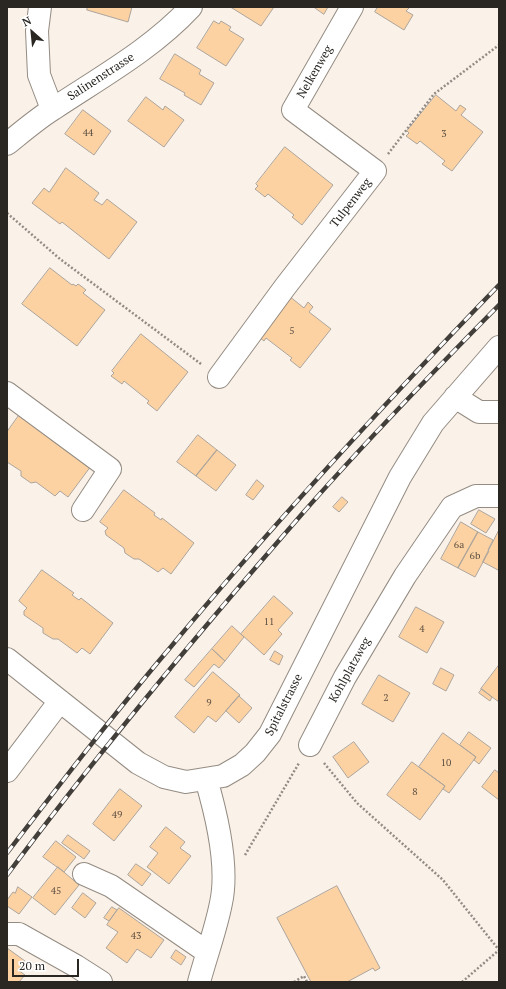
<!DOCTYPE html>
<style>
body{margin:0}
#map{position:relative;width:506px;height:989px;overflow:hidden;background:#faf1e8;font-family:"PT Serif",serif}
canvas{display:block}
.frame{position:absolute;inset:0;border:8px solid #2a2723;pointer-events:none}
.north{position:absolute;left:12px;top:12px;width:40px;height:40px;-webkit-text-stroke:3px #fff;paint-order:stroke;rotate:333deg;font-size:11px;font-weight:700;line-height:16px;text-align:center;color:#2a2723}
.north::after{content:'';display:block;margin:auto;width:14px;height:18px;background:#2a2723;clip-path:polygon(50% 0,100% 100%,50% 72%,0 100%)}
.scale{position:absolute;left:12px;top:959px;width:67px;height:18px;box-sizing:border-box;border:2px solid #2a2723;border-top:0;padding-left:5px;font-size:12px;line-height:14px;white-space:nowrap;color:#2a2723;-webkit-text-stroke:3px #fff;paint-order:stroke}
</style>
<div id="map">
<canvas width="506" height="989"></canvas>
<div class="frame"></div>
<div class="north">N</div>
<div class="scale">20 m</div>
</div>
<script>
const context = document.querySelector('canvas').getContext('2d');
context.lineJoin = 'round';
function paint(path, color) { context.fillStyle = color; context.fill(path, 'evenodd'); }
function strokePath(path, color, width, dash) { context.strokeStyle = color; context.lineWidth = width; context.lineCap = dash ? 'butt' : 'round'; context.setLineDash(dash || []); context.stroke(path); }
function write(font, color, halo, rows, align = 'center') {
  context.font = font + ' "PT Serif",serif'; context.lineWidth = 3; context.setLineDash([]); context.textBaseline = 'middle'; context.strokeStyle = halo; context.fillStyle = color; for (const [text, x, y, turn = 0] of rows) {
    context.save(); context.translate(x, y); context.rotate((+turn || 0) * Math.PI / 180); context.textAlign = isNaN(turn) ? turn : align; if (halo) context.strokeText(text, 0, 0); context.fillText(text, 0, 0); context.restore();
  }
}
const building = new Path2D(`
 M88 7H132L128 22 87 10Z
 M233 7H274L261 26 232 8Z
 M314 7H328L324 14Z
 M378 7H410L406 11 413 15 404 30 375 12Z
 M214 21 219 24 221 21 231 27 229 30 244 39 226 66 197 48Z
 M175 54 201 70 199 74 214 83 201 105 184 95 185 93 160 79Z
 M436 95 456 111 460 105 466 109 461 115 483 132 452 171 442 164 445 161 420 141 417 144 406 136 409 133 407 131Z
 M146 97 163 110 165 106 184 120 164 147 128 121Z
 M83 110 111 131 94 155 65 134Z
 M285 147 333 185 302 225 292 217 294 215 268 194 265 197 255 189 258 186 256 184Z
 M66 168 99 193 94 200 99 203 102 205 107 199 137 222 109 259 62 222 60 224 32 203 44 188 49 192Z
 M50 268 72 285 73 284 76 286 78 284 81 286 86 290 83 293 105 310 77 346 22 304Z
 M284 292 304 308 308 302 313 307 309 312 331 329 300 368 290 360 292 358 266 338 264 341 254 333Z
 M141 334 188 372 157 411 147 403 149 401 124 381 122 384 111 376 114 373 112 371Z
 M20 414 52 437 50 439 91 466 68 497 60 491 55 496 36 482 31 483 21 476V471L7 462V432Z
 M198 435 217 450 196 476 177 462Z
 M217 450 236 465 216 491 196 476Z
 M257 480 264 486 253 500 246 495Z
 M124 490 155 513 154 515 161 520 162 518 194 543 171 574 163 568 158 572 139 559H134L125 553 124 548 106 535 105 531 108 528 100 522Z
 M342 497 348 502 339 512 333 507Z
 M479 510 495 519 486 533 471 524Z
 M461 522 478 532 458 568 441 559Z
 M499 530V568L498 570 483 562Z
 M478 532 493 540 488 550 489 551 475 577 458 568Z
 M42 570 74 593 72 595 76 598 79 600 81 598 113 623 90 654 82 648 77 653 58 639H53L43 633V628L24 615V611L27 608 19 601Z
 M274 596 293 613 278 630 282 634 264 655 241 634Z
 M416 607 444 622 427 653 399 637Z
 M232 626 244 637 225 661 212 649Z
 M212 649 225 661 219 668 214 664 194 687 185 680Z
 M275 651 283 656 279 665 270 660Z
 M499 665V702L481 689Z
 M441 668 454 675 446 691 433 684Z
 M213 672 240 695 216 722 208 716 194 733 175 717Z
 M379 675 410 693 393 722 362 704Z
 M482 689 492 697 490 701 479 693Z
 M239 696 252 708 239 723 226 711Z
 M469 732 491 748 479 764 474 760 476 757 460 745Z
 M443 733 476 757 449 793 443 789 445 786 419 767Z
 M354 742 369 762 348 778 333 757Z
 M412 762 445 786 420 820 387 795Z
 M495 770 499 773V800L482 787Z
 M120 789 142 806 114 841 93 824Z
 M166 827 185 842 180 848 191 856 169 884 147 867 158 853 150 847Z
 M68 835 90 851 84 859 62 843Z
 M56 841 76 857 64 872 43 857Z
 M136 864 151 874 142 886 128 875Z
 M58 867 79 885 55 915 33 898Z
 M337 886 380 968 375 971 373 968 347 982H311L277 918Z
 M18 887 32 897 19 914 7 906V900L13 892 15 893Z
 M83 893 96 903 85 918 72 908Z
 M112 907 117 910 109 921 104 918Z
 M119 908 164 940 151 958 137 949 127 963 106 948 118 932 107 925Z
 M7 948 25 961 18 970 25 975 19 982H7Z
 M176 950 186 957 181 965 171 958Z`);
paint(building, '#fdd2a3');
strokePath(building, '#aca49b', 1);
const minor = new Path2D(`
 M40 7 37 31 39 75 52 109
 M7 144C22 132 37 119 53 109 101 77 152 49 191 7
 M219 377 285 287 375 171 293 110 352 7
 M7 393 110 469 83 510
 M455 397 479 412H499
 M7 659 138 763 164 777 186 782 223 776 242 765 255 753 270 734 400 477 433 423 499 347
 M310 745 345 677 405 576 452 507 476 496H499
 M7 771 60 701
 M84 874 111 886 207 952
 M7 934H19L76 966 101 982
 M199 982C206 956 216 929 221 903 229 867 216 813 206 779`);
strokePath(minor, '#948c83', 24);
strokePath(new Path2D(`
 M388 154 434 94 499 45
 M7 213 60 259 201 364
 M324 763 357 803 443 880 499 950
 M245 855 299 763
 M294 982 304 976 307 982
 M462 982 499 950`), '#928c86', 2.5, [2, 2]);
strokePath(minor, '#fff', 22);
const rail = new Path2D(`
 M7 853C60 784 113 715 169 649 274 523 385 403 499 285
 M7 875C100 750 200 631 302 514 365 442 432 373 499 305`);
strokePath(rail, '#423e3a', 4.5);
strokePath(rail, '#fff', 3, [9]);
write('10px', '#5f5243', null, [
 ["44",88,133],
 ["3",444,134],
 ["5",292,331],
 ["6a",459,545],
 ["6b",475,556],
 ["11",269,622],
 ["4",422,629],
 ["2",386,698],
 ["9",209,703],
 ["10",446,763],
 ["8",415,792],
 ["49",117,815],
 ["45",56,891],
 ["43",136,936]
]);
write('12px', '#2a2723', '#fff', [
 ["Nelkenweg",315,72,-60],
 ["Salinenstrasse",101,77,-33],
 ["Tulpenweg",351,203,-52],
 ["Kohlplatzweg",350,670,-61],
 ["Spitalstrasse",284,705,-63]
]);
</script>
